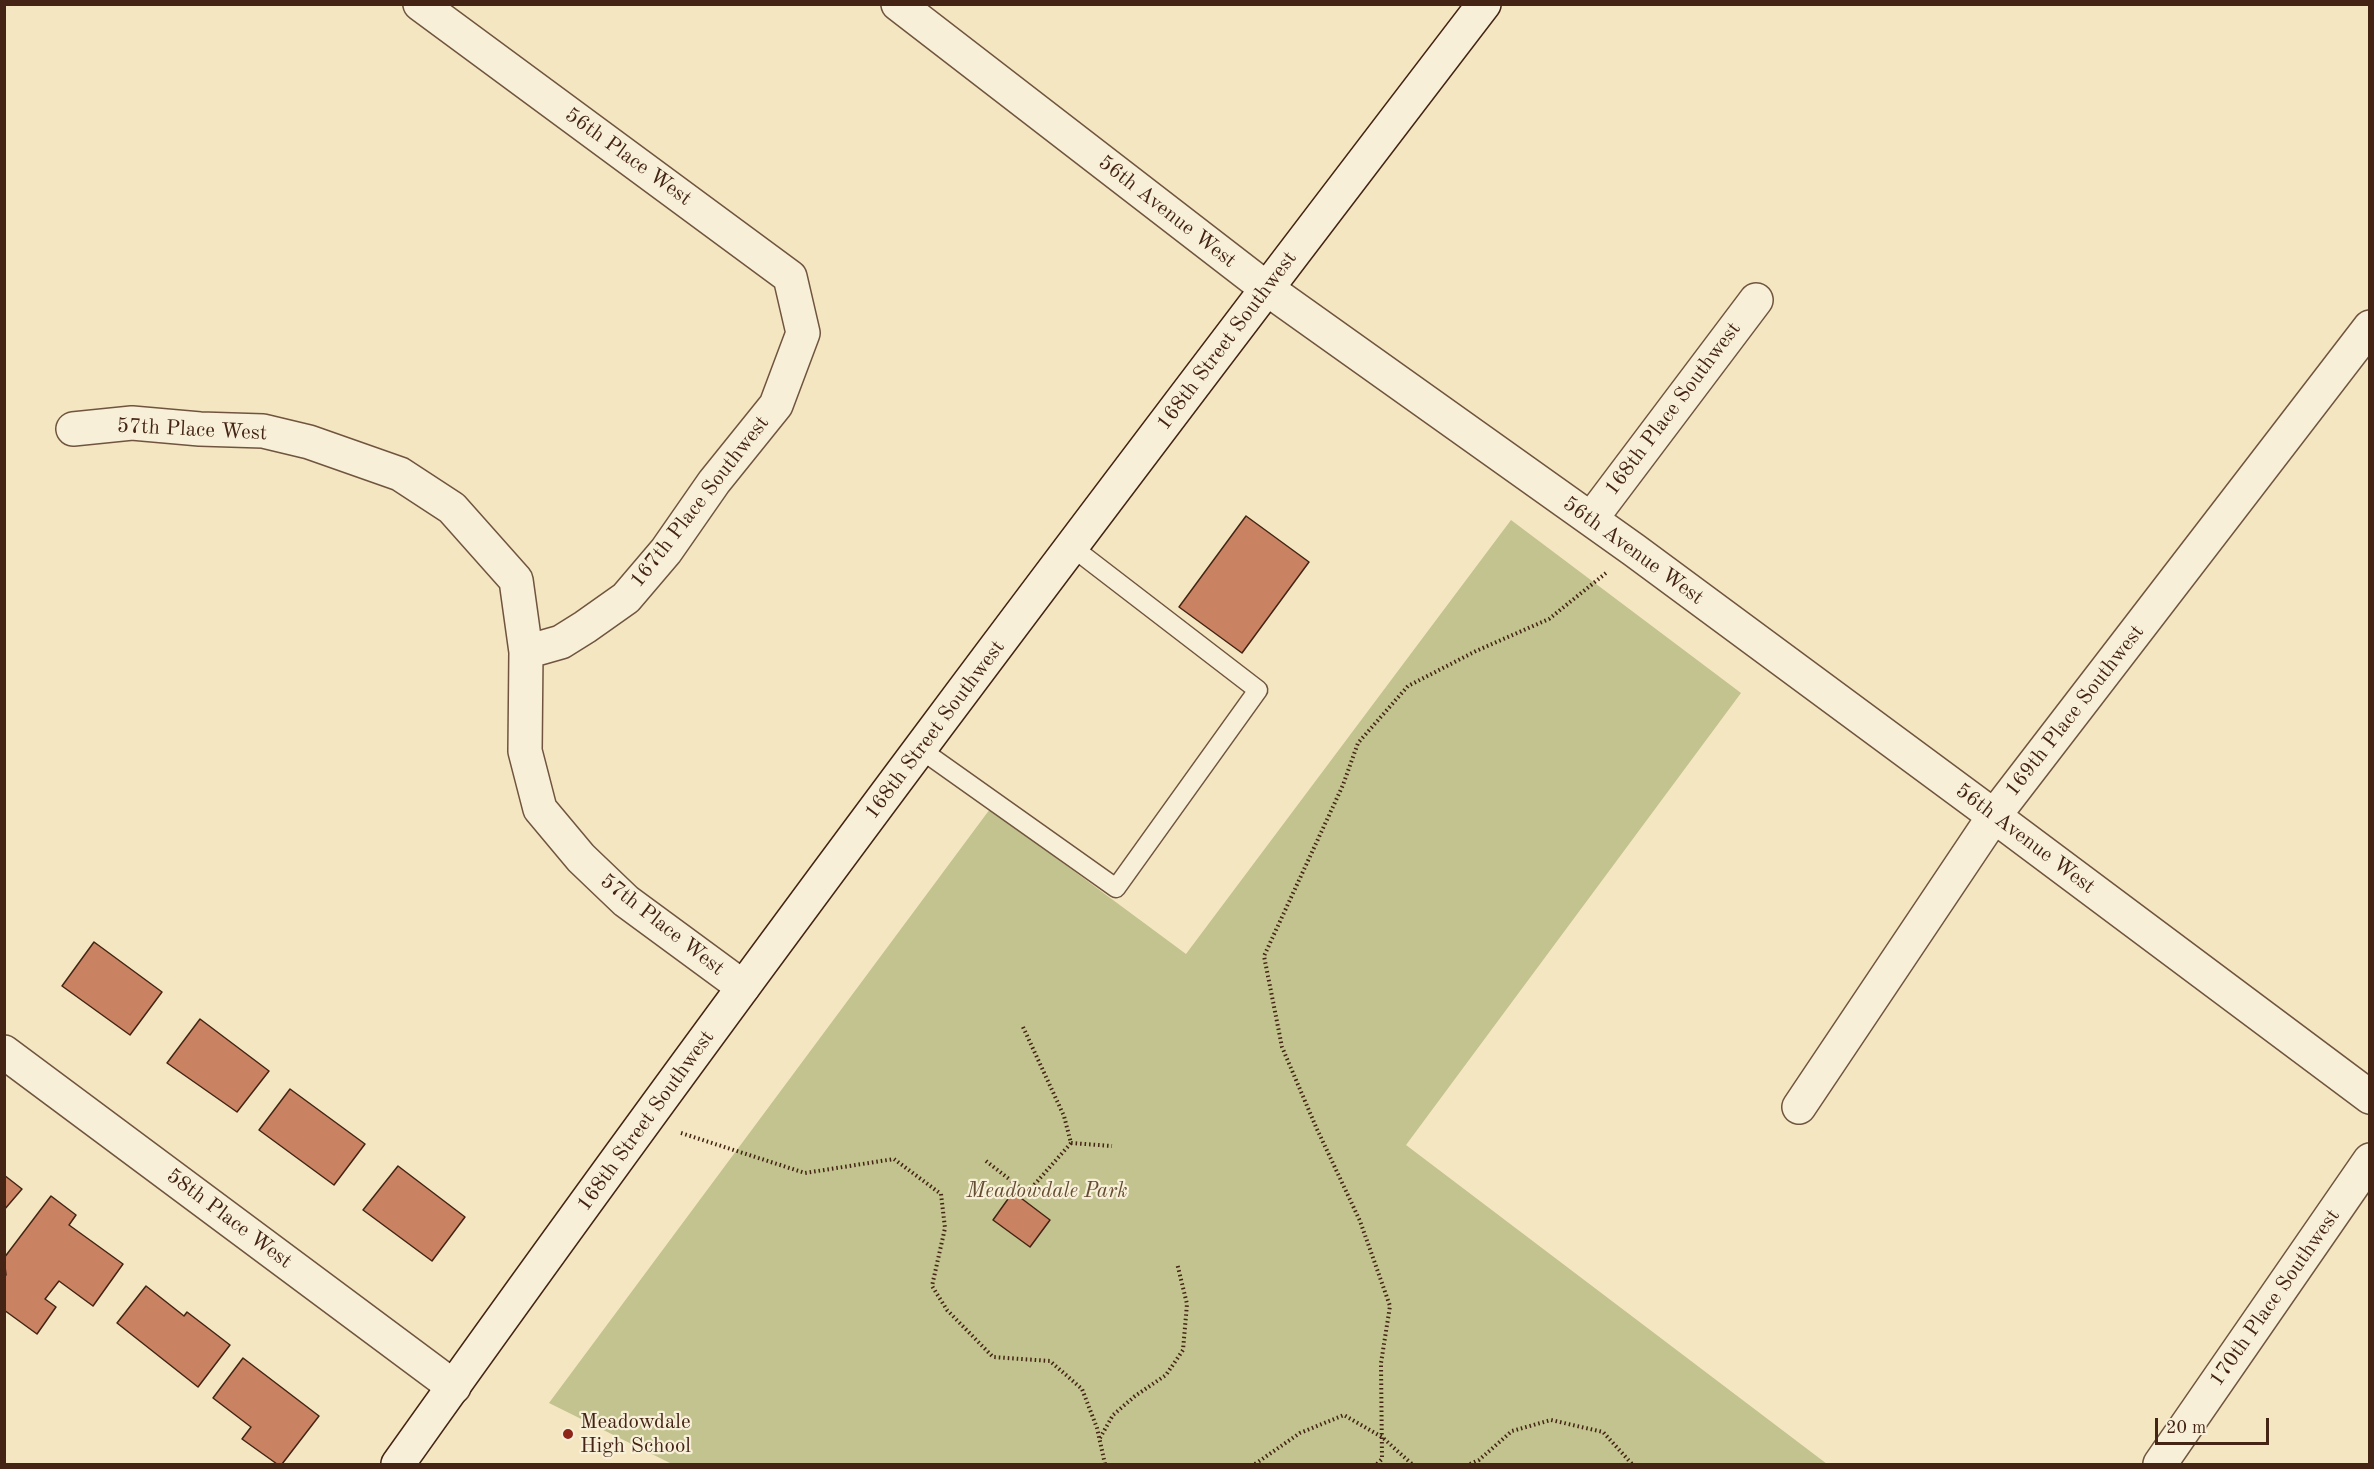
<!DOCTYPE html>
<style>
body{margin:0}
#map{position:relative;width:2374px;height:1469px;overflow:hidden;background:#f3e6c1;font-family:"Old Standard TT",serif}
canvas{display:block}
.frame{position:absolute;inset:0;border:6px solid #442414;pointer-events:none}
.scale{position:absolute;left:2155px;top:1418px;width:114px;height:27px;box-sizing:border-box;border:3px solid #442414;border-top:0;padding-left:8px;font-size:18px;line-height:21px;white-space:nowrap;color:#442414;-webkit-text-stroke:4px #f7efd7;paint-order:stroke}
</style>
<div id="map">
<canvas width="2374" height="1469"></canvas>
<div class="frame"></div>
<div class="scale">20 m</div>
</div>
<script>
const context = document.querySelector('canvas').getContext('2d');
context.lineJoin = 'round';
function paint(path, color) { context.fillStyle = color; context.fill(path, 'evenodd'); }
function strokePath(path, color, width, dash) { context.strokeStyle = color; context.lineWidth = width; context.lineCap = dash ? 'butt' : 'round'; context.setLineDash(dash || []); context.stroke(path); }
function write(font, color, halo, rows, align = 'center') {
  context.font = font + ' "Old Standard TT",serif'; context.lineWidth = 4.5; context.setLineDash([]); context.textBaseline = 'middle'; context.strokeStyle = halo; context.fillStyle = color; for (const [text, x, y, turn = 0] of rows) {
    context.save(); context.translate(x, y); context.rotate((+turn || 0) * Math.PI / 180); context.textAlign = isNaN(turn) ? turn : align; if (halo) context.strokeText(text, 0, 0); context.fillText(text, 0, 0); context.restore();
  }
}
paint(new Path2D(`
 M1511 520 1741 693 1406 1145 1827 1464H672L549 1403 990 809 1186 954Z`), '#c2c38e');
const building = new Path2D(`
 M1246 516 1309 562 1242 653 1179 607Z
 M94 942 162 992 130 1035 62 986Z
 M200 1019 269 1071 237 1112 167 1063Z
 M290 1089 365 1144 334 1185 259 1130Z
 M398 1166 465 1217 432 1261 363 1210Z
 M4 1175 22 1189 4 1210Z
 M1013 1192 1050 1220 1030 1247 993 1220Z
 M51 1196 76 1215 69 1225 123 1264 93 1306 59 1281 45 1299 56 1307 37 1334 4 1310V1277L6 1275 4 1258Z
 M146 1286 184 1316 187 1312 230 1345 198 1387 117 1323Z
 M243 1358 319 1416 282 1464H277L242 1439 251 1427 213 1398Z`);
paint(building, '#c98363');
strokePath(building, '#442414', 1.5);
const service = new Path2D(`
 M920 749 1116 888 1258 690 1072 547`);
const minor = new Path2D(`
 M420 4 790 277 803 333 776 405 714 482 666 551 626 598 585 627 561 642 526 652
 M898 4 1266 288 1634 550 1994 816 2370 1097
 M73 429 132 423 200 429 263 431 309 442 400 474 452 508 516 580 526 652 525 751 540 809 581 858 626 901 743 987
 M1591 519 1756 300
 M4 1052 454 1387
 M1799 1107 1994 816 2370 327
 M2160 1464 2370 1160`);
const secondary = new Path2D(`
 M398 1464C749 970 1115 486 1484 4`);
strokePath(service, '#70543f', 21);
strokePath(minor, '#70543f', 36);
strokePath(secondary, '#442414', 36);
strokePath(new Path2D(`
 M1023 1027 1064 1116 1071 1143 1112 1146
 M681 1133 805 1173 894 1159 941 1194 945 1228 932 1286 947 1310 993 1357 1050 1361 1082 1389 1097 1428 1105 1464
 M986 1161 1027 1193 1071 1143
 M1100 1438 1113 1415 1135 1396 1166 1375 1183 1350 1187 1304 1177 1263
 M1255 1464 1300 1433 1344 1415 1382 1437 1412 1464
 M1377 1464 1382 1459 1381 1363 1390 1306 1360 1221 1316 1127 1282 1047 1264 956 1343 785 1358 743 1408 686 1476 651 1549 619 1606 573
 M1470 1464 1479 1460 1512 1431 1551 1420 1603 1432 1632 1464`), '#442414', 4, [1.5, 3]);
strokePath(service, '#f7efd7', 18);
strokePath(minor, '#f7efd7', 33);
strokePath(secondary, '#f7efd7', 33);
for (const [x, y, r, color] of [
 [568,1434,6,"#8f2418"]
]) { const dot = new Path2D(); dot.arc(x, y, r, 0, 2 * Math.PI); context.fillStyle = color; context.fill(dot); strokePath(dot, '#f7efd7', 2); }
write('21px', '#442414', '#f7efd7', [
 ["56th Place West",628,157,36],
 ["56th Avenue West",1167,212,38],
 ["168th Street Southwest",1227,341,-53],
 ["168th Place Southwest",1673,409,-53],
 ["57th Place West",192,430,3],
 ["167th Place Southwest",700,502,-52],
 ["56th Avenue West",1633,551,36],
 ["169th Place Southwest",2075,711,-52],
 ["168th Street Southwest",935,730,-53],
 ["56th Avenue West",2025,839,37],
 ["57th Place West",662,925,38],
 ["168th Street Southwest",646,1121,-54],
 ["58th Place West",229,1219,37],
 ["170th Place Southwest",2275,1298,-55]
]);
write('italic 21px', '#644c32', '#f7efd7', [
 ["Meadowdale Park",1047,1191]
]);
write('21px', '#442414', '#f7efd7', [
 ["Meadowdale",580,1422],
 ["High School",580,1446]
], 'left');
</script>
